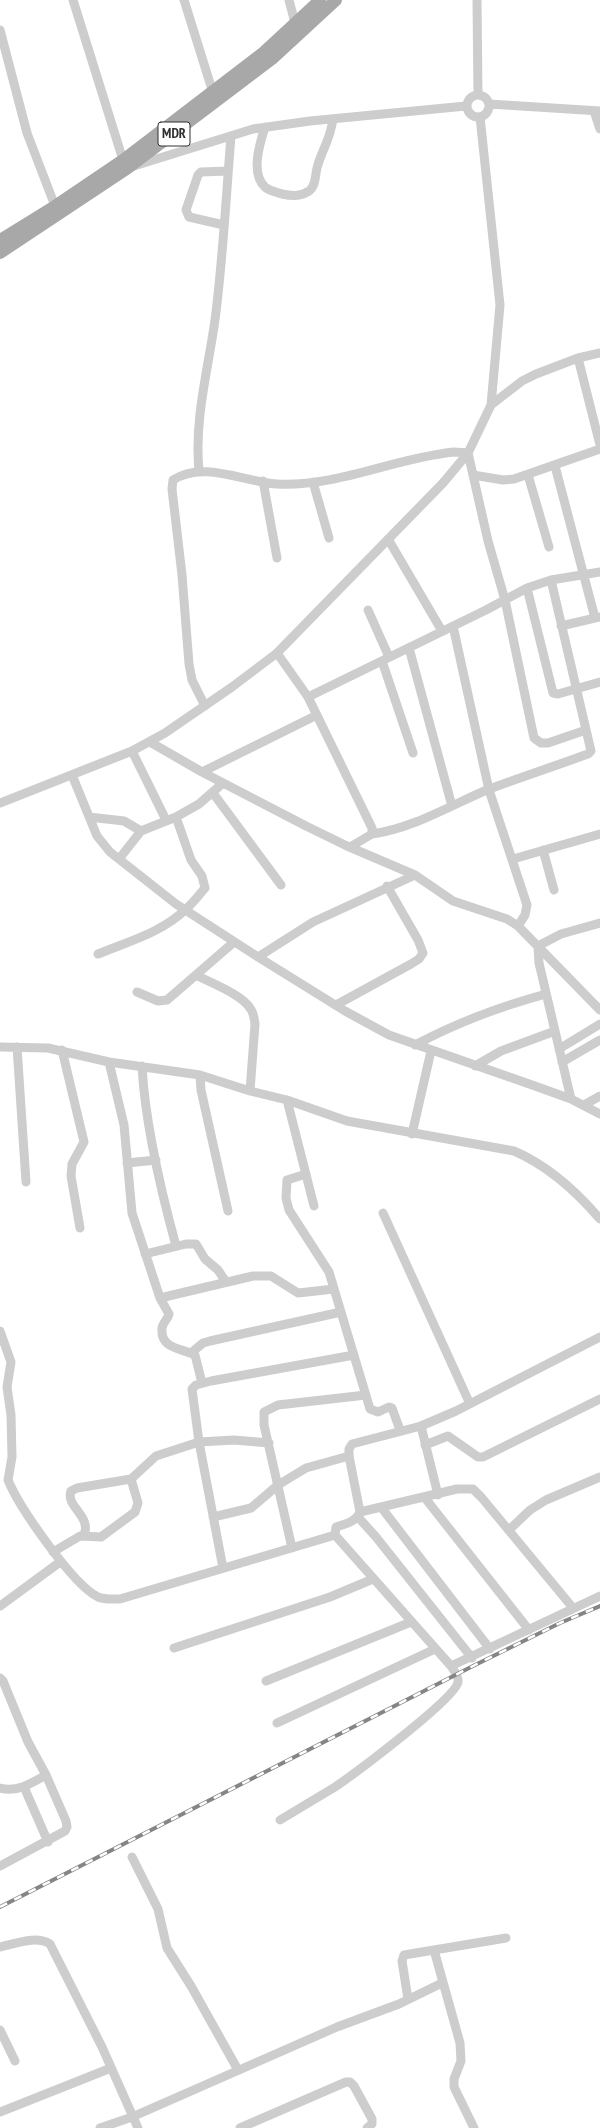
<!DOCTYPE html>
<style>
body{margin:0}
canvas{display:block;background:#fff}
</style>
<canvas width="600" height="2128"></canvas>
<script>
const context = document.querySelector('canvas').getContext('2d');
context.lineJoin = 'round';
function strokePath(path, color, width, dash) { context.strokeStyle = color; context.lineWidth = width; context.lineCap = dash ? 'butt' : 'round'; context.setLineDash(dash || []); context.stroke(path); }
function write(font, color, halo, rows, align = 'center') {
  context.font = font + ' "PT Sans Narrow",sans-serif'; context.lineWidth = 4; context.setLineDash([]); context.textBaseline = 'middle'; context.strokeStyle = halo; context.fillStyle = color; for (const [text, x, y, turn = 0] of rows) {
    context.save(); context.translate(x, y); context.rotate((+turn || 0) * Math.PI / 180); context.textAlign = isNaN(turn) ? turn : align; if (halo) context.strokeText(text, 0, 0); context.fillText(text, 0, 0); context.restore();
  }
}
strokePath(new Path2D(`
 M73 0 123 160
 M184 0 214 96
 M289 0 295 23
 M477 0 478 95
 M0 30 27 133 55 206
 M467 106a11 11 0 1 1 22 0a11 11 0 1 1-22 0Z
 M489 104 600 111
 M594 111 600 129
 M480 117 500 305 491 405
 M265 127C260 143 250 173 265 187 269 191 277 192 282 194 291 196 300 197 309 191 316 186 315 176 317 168 322 149 330 141 333 119
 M134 166 253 129 310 121 466 106
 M224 225 189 217 186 210 198 175 201 172 228 171
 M578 358 600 445
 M555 466 595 618
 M199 471C194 420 208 370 215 320 223 259 226 197 231 136
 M473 475 503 480 514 479 600 449
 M528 475 549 547
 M263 481 277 558
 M313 482 329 538
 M388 539 442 631
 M527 588 553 693 558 694 600 682
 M368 610 389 657
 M453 626 489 790 527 905 525 915 518 926
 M561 626 600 617
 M409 648 452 806
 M277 653 308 697 372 828V834L350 847
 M382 661 413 753
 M308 697 486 610 527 588 551 580 600 572
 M205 706 192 680 189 664 182 575 172 489 173 480C203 460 244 482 277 484 338 487 394 458 454 452L468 453 488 541 505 600 534 738 541 743H548L586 730
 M150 742 202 772 306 826 347 846 415 875 453 901 507 919 518 926 600 1010
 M132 751 166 820
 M202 772 317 715
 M72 775 97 836 110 852 176 904 258 957 345 1011 389 1035 535 1086 571 1099 600 1114
 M213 793 281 885
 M0 803 132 751 165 733 232 687 277 653 443 483 468 453 491 405 522 381 536 374 578 358 600 353
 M89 817 124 821 141 831
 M372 834C414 828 451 805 489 789 522 777 555 766 588 754L591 751 551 580
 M543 850 554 890
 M119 859 141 831 176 817 199 804 223 783
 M513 859 600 834
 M98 954C127 942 163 932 186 909 193 903 199 895 205 888L202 876 191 860 176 817
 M258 957 313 922 415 875
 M196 975C211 983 241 994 250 1008 254 1013 254 1018 255 1024L250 1091
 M137 992 158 1001 167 1000 234 942
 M336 1005 411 964 419 959 423 953 418 940 387 886
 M415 1045C456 1023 502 1006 546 994
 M0 1047 48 1048 109 1062 200 1075 250 1091 287 1100 347 1121 514 1151C549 1166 576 1191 600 1219
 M17 1047 26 1182
 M559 1049 600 1024
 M62 1050 84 1142 72 1164 71 1176 80 1228
 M109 1062 124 1125 132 1213 160 1298 169 1314C168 1319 163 1322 162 1328 160 1349 181 1348 195 1355L202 1383
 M562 1062 600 1040
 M142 1066C145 1124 161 1191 176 1246
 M475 1066 501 1051 555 1031
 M200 1075 201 1090 228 1211
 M571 1099 539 963 538 946 561 934 600 923
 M287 1100 314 1206
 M584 1105 600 1096
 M412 1134 431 1051
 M127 1163 156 1160
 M306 1174 287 1180 286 1198 289 1210 329 1272 370 1409 378 1412 389 1407 392 1408 400 1430
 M383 1213 470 1404
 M145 1254 186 1244H196L205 1259 218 1270 226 1282
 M160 1298 253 1276H271L298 1293 334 1289
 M0 1331 11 1362 7 1387 11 1415 12 1457 8 1480C19 1507 73 1585 98 1597 105 1600 113 1599 120 1599L335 1535
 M191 1353 203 1343 210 1341 341 1312
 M425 1445 448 1436 478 1457H483L600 1399
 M438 1495 421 1426 456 1411 600 1337
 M425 1498 529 1630
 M381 1507 490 1649
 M360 1512 457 1489H473L482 1498 573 1608
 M213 1517 251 1508 278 1485 306 1468 349 1456
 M358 1517 376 1537 472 1658
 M509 1530 530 1510 546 1500 600 1477
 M84 1535C92 1516 65 1506 71 1491L77 1488 131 1479 156 1456 199 1442 234 1440 269 1443
 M292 1548 264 1425V1412L278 1405 366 1395
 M53 1552 80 1536 101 1537 135 1512 138 1503 131 1479
 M223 1568 199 1442 192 1389 196 1385 211 1381 354 1355
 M0 1606 60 1562
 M174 1648 330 1597 373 1579
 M451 1666 600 1596
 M0 1678 3 1681 28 1742 46 1775C32 1783 17 1793 0 1788
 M266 1681 411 1622
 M277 1723 435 1649
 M24 1787 48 1842
 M280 1820C298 1809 317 1798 335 1787 354 1774 455 1699 458 1682 459 1676 454 1671 451 1666L335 1535 336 1527C345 1524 356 1522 360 1512L349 1456V1449L352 1444 421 1426
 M132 1857 158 1909 167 1948 191 1986 238 2070
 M0 1866 65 1831 67 1827 66 1821 46 1775
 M0 1947C15 1944 36 1935 50 1944L102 2047 138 2128
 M434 1950 460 2043 461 2061 454 2079V2087L474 2128
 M408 1999 402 1961 404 1955 506 1938
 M0 2030 15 2061
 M0 2112 111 2068
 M100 2128 132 2117 337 2027 399 2004 442 1983
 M240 2128 346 2082H350L354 2086 372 2119V2124L367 2128`), '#cdcdcd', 9);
strokePath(new Path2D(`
 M0 240 55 206 123 160 264 52 320 0
 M0 253 128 168 272 59 336 0`), '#a8a8a8', 12);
const rail = new Path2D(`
 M0 1907 473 1666 560 1623 600 1606`);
strokePath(rail, '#858585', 4);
strokePath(rail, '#fff', 2.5, [8]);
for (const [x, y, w] of [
 [174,134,32]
]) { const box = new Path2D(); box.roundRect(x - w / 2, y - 12, w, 24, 3); context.fillStyle = '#fff'; context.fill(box); strokePath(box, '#303030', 1); }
write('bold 14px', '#303030', null, [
 ["MDR",174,134]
]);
</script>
